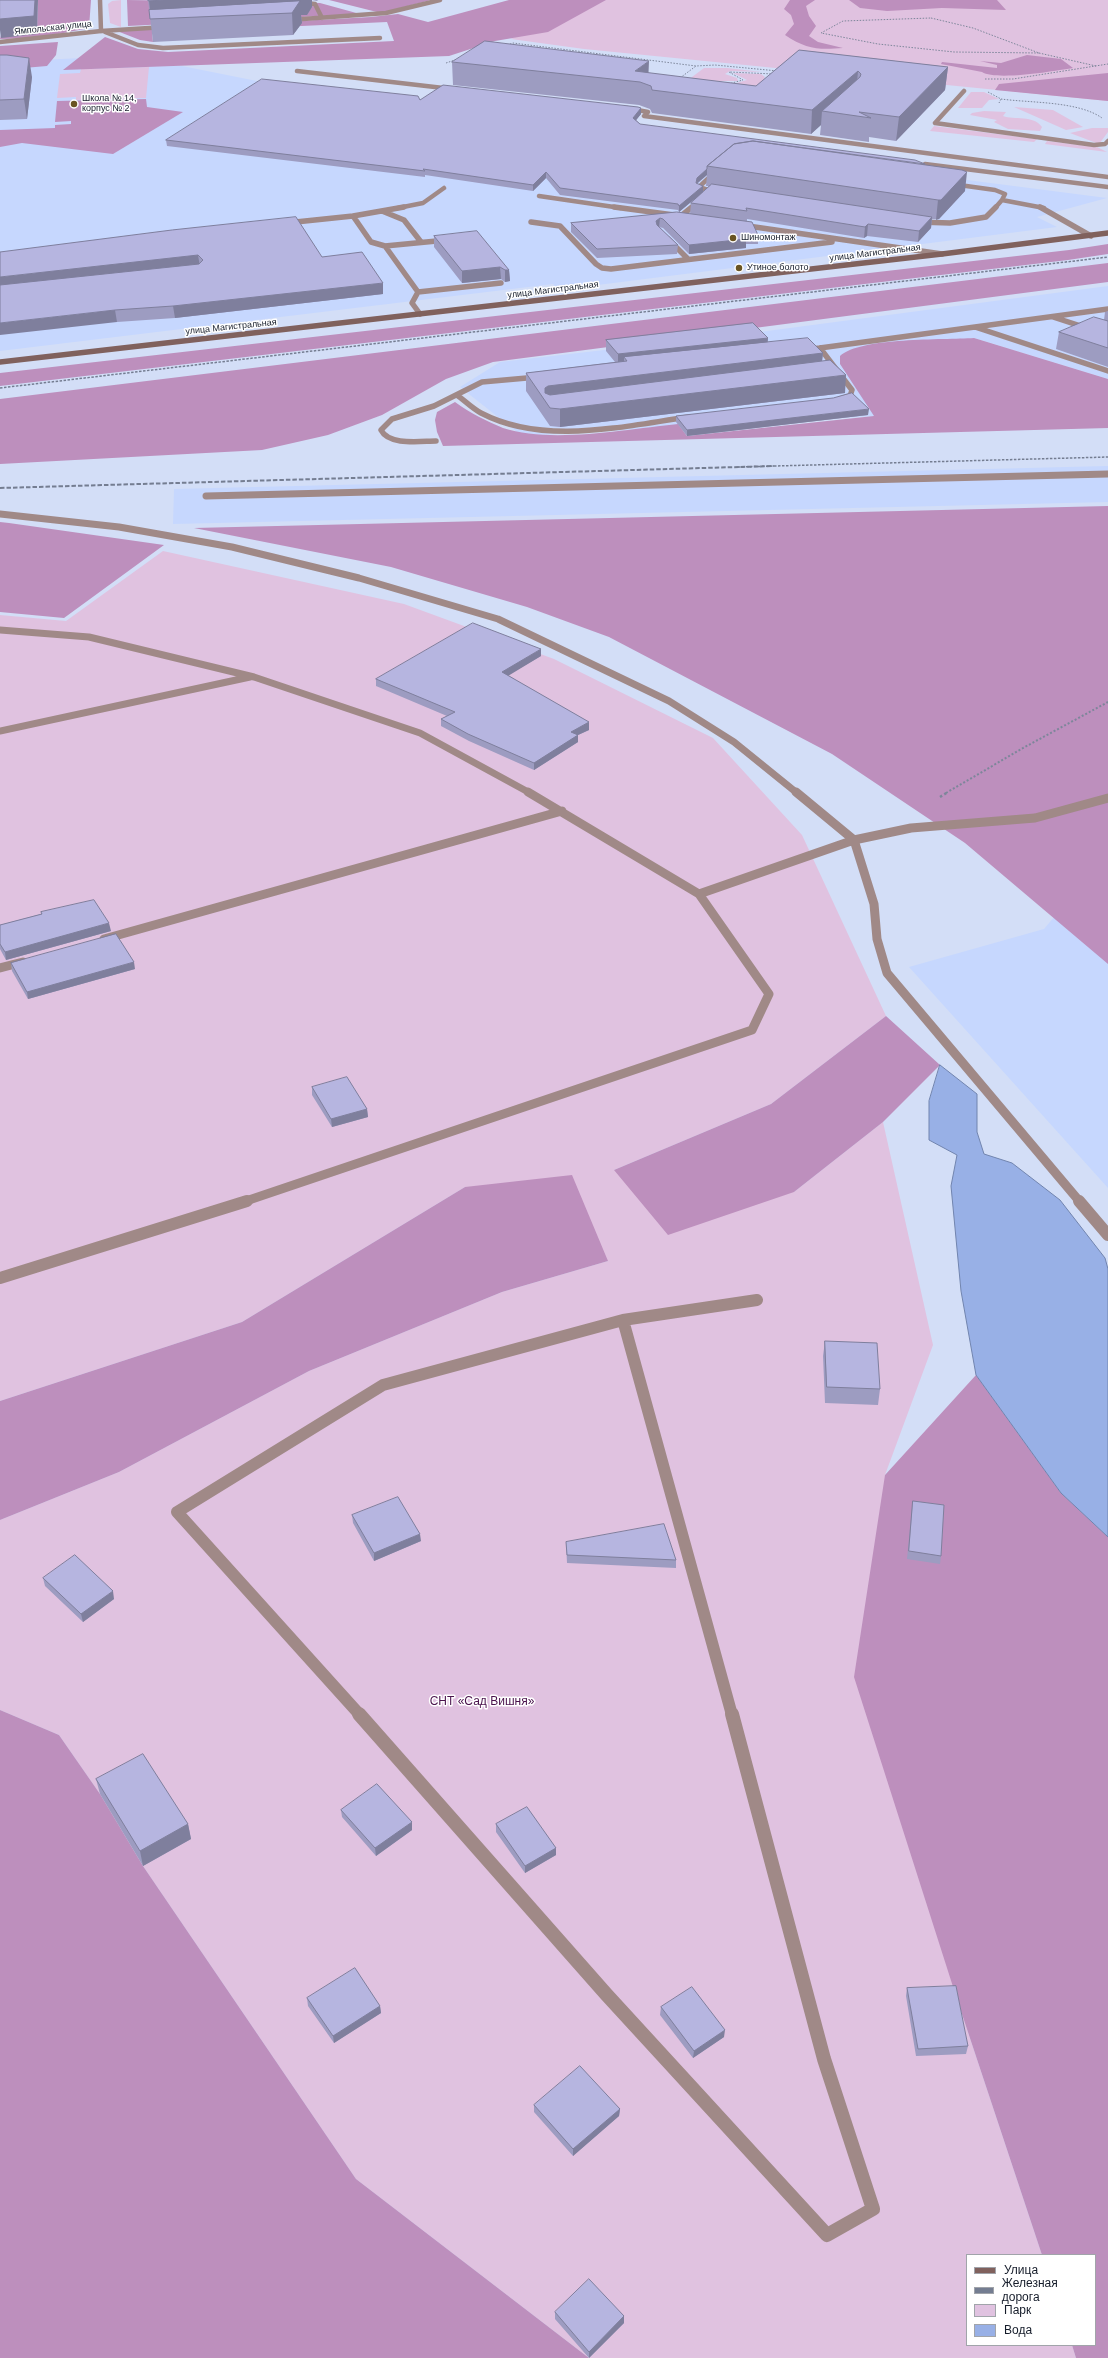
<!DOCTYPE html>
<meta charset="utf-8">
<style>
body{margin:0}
#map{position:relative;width:1108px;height:2358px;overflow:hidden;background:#d3def7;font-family:Helvetica,sans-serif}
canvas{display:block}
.legend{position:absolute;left:966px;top:2254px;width:130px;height:92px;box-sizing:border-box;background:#fff;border:1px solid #a1a4aa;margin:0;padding:5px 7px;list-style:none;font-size:12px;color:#151c2a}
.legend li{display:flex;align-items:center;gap:8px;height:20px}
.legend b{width:20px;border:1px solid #a1a4aa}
</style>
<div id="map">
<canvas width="1108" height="2358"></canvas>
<ul class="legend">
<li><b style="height:5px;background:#80615d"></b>Улица</li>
<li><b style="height:5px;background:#747d91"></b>Железная дорога</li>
<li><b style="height:11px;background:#e0c2e0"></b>Парк</li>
<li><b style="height:11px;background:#98b0e6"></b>Вода</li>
</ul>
</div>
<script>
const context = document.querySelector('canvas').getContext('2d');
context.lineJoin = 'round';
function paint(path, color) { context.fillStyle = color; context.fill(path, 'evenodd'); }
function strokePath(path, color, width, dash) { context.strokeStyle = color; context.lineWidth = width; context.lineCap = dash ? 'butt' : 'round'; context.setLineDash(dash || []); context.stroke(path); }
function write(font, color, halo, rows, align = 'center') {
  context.font = font + ' Helvetica,sans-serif'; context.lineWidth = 3; context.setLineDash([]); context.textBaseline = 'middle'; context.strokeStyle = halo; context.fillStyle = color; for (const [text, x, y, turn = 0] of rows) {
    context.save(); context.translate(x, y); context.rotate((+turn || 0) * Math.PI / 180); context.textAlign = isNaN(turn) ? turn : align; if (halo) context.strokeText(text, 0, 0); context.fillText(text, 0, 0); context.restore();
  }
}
paint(new Path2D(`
 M82 58 182 66 257 81 389 95 484 108 609 130 874 168 1107 198 1037 217 1057 227 558 290 553 284 0 351V62Z
 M1108 286V379L974 338 840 356V364L875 416 522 436 460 387 500 362 752 333Z
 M1108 466V502L173 524 174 489Z
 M1108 853V1188L909 967 1044 929Z`), '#c6d7fe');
paint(new Path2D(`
 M121 0V27L110 23 108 4 112 1Z
 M574 0H1108V101L584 49 511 39 578 5Z
 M149 67 146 98 76 100V97L57 98 60 74 80 73 81 69Z
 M704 68H727L762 72 730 71 725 74 737 78 738 81H712L680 86Z
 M733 73 761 74 765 77 759 87 754 89 733 84 747 80Z
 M971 92H984L999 99 989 100 982 108H958Z
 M1014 107 1053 110 1083 127 1066 130Z
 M984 111 1006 112 1003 116C1014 120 1034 115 1042 127L1040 131 1008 129 994 122 997 120 970 115 972 113Z
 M934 126 1037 139 1034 142 930 131Z
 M1092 128H1108V132L1099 144 1070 133Z
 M1047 141 1097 147 1107 152 1045 144Z
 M163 551 404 604 554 659 713 738 802 835 886 1016 771 1104 614 1170 794 1192 883 1122 933 1345 885 1475 955 1993 1042 2255H967V2345H1072L1076 2358H589L356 2179 143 1866 100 1794 59 1735 0 1710V1520L119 1472 309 1371 502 1292 608 1261 465 1187 242 1322 0 1401V615L66 621Z`), '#e0c2e0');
paint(new Path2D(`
 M38 0H91L89 28 38 38 0 39 2 31 37 29Z
 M127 0 320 3 360 14 128 26Z
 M329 0H431L381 13Z
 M509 0H606L548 32 495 41 449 56 63 70 105 37 138 49 168 52 394 41 387 22 152 33 153 42 140 40 117 31 371 17 398 14 428 22Z
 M790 0H815L806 6 809 16 816 26 809 36 818 42 843 48C818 50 806 49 785 35L794 24 791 15 784 9Z
 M849 0H997L1006 10 942 8 887 11 860 8Z
 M58 42 56 55 47 66 0 70V46Z
 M1027 55 1061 59 1073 68C1054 71 996 81 982 72L941 64 942 62 997 68V65L980 61 1001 63Z
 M1108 73V101L995 90 999 84Z
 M146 99 147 107 183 112 113 154 22 143 0 147V130L55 128V125L71 124V121L55 122 57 101Z
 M1108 244V254L1068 260 0 386V373L1069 250Z
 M1108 263V282L493 362 446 379 382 415 328 435 262 450 0 464V399Z
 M974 338 1108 379V428L443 446 437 432 435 420 437 412 455 402C470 413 486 421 503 428 551 444 627 429 678 424L687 436 874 416 840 364V356C861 337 943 340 974 338Z
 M1108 506V964L965 843 832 754 609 637 527 607 391 567 194 528Z
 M0 522 9 523 164 545 64 618 0 612Z
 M886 1016 940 1065 883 1122 794 1192 668 1235 614 1170 771 1104Z
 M572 1175 608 1261 502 1292 309 1371 119 1472 0 1520V1401L242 1322 465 1187Z
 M976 1375 1061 1493 1108 1537V2358H1076L1072 2345H1095V2255H1042L955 1993 854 1677 885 1475Z
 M0 1710 59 1735 100 1794 143 1866 356 2179 589 2358H0Z`), '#bd8fbd');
const water = new Path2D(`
 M940 1065 977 1094V1132L984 1154 1012 1163 1060 1200 1105 1258 1108 1269V1537L1061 1493 976 1375 961 1291 951 1186 957 1155 929 1140V1101Z`);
paint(water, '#98b0e6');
strokePath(water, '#7184ae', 1);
strokePath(new Path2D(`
 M931 18 973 28 1039 53 954 52 878 44 821 33 843 21Z
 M507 45 513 43 696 66 715 65 778 71
 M1039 53 1096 66
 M446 63 458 59
 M680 78 696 66
 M985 79H1013L1108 64
 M728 84 743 80 729 72 774 74
 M988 92 1001 99 999 103
 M1001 99C1030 103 1078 101 1102 118`), '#7d869a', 1, [1.5, 1.5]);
strokePath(new Path2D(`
 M946 793 1023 748 1108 702`), '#7d869a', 2, [2, 2]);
strokePath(new Path2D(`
 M940 797 948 792`), '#7d869a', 2.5, [2.5, 2.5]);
strokePath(new Path2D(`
 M278 0 315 4 322 18
 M289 20 386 13 440 0
 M101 31 165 27
 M105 32 138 45 163 48 380 38
 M297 71 452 89
 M964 91 935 123 1094 145 1105 144 1108 141
 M627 108 648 112 644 116 1108 177
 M925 164 1108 187
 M717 170 699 187 717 193
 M952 184 995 190 1005 194 1002 200 1044 208
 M539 196 621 208
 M398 208 423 203 444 188
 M691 208 701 199
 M995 208 1002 200`), '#a08987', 4.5);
strokePath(new Path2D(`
 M614 207 674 215
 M1040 207 1091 236
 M382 211 404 220 421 242
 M353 216 404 207
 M681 216 692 207
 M531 222 560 226 596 264 602 268 611 269 832 242
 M919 222 950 223 986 217 996 207
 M286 223 353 216 371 242 385 246 418 292 412 303 420 314
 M741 225 942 254
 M668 239 687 258
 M385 246 447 240
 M418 292 501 283
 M1053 317 1108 335
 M975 327 1108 371
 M820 348 852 390 850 396 840 399
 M805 350 1108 309
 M457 395C465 401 473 409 481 413 544 446 623 426 689 417
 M436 441C421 441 389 446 381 430L392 419 434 406 482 382 538 377`), '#a08987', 5.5);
strokePath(new Path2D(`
 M206 496 1108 474
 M0 514 119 527 232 547 359 578 498 619 669 701 734 742 797 793`), '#a08987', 7);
strokePath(new Path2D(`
 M796 792 854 840`), '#a08987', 9);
strokePath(new Path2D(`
 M0 42 101 31 100 0`), '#a08987', 4.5);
strokePath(new Path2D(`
 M0 630 89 637 254 677 420 733 530 793
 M0 731 250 677`), '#a08987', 7);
strokePath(new Path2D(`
 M699 894 854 840
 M104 939 562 811
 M0 968 23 962
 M243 1202 752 1030 769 994 699 894 528 792
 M1080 1202 887 973 877 939 874 904 854 840 911 828 1035 818 1108 798`), '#a08987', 9);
strokePath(new Path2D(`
 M1079 1201 1108 1235
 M0 1278 247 1201
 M623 1320 732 1715
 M623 1320 757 1300
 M360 1715 177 1512 383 1385 623 1320`), '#a08987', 12);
strokePath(new Path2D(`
 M359 1714 606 1994 827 2235 873 2209 824 2059 732 1714`), '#a08987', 14);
strokePath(new Path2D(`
 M0 362 942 254 1108 233`), '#80615d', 5.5);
strokePath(new Path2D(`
 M0 388 1108 257
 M738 467 1108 457`), '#747d91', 1.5, [2.5, 1.5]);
strokePath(new Path2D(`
 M0 488 774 466`), '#747d91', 2, [4.5, 2]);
paint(new Path2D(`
 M148 0H318L317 1 312 0V7L307 15H301L302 23 293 35 153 42Z
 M799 50 948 67 945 90 896 141 869 137V142L820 135 821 125 811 134 652 113 650 109 639 105 453 85 452 62 648 73 756 86Z
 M0 55 32 77 27 119 0 120Z
 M420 100 641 108V114L636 120 640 124 965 191 939 219H932L931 228 918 242 867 236 864 238 747 219V222L758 235V244H746V248L689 254 663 228 659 227 678 245 677 254 597 258 571 232V223L679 212 678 210 560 195 546 178 533 191 425 175V177L167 146 166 140ZM707 175 706 186H709L703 192 697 184ZM698 196 691 203 690 214 679 212Z
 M434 236 509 270 510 281 505 282 501 279 462 283 434 247Z
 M0 252 322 257 383 294 175 318 117 322Z
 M1108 311V367L1056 349 1059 332 1104 320 1105 312Z
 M768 338 767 342 823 353 822 361 845 393 560 427 550 426 526 391V373L615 362 606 351V340Z
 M868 415 687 436 676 422V416Z
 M541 656 508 675 589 730 578 735V742L534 770 469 741 441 726V719L447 716 376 686V679Z
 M41 912 111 931 6 960 0 949V925L41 914Z
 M11 963 135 969 28 999 12 971Z
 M312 1087 367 1109 368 1117 332 1127 312 1095Z
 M825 1341 880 1389 878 1405 825 1403 823 1356Z
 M913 1501 941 1556 940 1564 907 1559 912 1509Z
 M352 1515 421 1541 374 1561 353 1523Z
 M566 1542 676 1560V1568L567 1563Z
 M43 1578 114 1599 83 1622 45 1586Z
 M96 1779 188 1824 191 1839 143 1866 100 1794Z
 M341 1810 412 1830 376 1856 342 1817Z
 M496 1824 556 1848V1855L525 1873 496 1832Z
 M907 1988 968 2046 966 2054 916 2056 906 1996Z
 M307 1998 380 2006 381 2013 334 2043 308 2006Z
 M661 2007 724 2037 693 2058 660 2015Z
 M534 2105 620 2109 619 2116 573 2156 534 2112Z
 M555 2312 624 2323 589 2358 555 2319Z`), '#9d9cc1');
paint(new Path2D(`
 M35 0H38L37 34 1 38 0 30V19Z
 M164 0H312V7L307 15H301L302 23 293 35 292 13 151 19 149 1Z
 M29 58 32 77 27 119 24 99Z
 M649 61 648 84 635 71Z
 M948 67 945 90 896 141 899 117Z
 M858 71 856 94 822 111 821 125 811 134 812 110Z
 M641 108V114L633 124V118Z
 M707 169V175L696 184 697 178Z
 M546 172V178L533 191V185Z
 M967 172 965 191 939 219 936 220 938 200Z
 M703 186V192L679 212V206Z
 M932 217 931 228 918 242 919 231Z
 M660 218 659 227 656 230V221Z
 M868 224 867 236 864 238 865 227Z
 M746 239V248L689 254V245Z
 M198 255 200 267 0 289V277Z
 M500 267 501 279 462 283V271Z
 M505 270H509L510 281 505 282Z
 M383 283V294L175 318 173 306Z
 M115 310 117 322 0 335V323Z
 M768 338 767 350 624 357V365L618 366V354Z
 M823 353 821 370 545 401V388L548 386Z
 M846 375 845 393 560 427V409Z
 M869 409 868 415 687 436V430Z
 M541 649V656L503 679 502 672Z
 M589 722V730L578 735V742L534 770V763L571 732Z
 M109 923 111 931 6 960 5 952Z
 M134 962 135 969 28 999 27 992Z
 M367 1109 368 1117 332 1127 331 1119Z
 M420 1534 421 1541 374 1561V1553Z
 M113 1591 114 1599 83 1622 81 1614Z
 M412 1822V1830L376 1856 375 1848Z
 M188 1824 191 1839 143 1866 140 1851Z
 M556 1848V1855L525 1873V1866Z
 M380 2006 381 2013 334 2043 333 2036Z
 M725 2030 724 2037 693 2058 694 2051Z
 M620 2109 619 2116 573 2156V2149Z
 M624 2316V2323L589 2358V2352Z`), '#7f7f9d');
const building = new Path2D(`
 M0 0H35L34 16 0 19Z
 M148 0H164L149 1Z
 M300 1 292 13 150 19 149 10Z
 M485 41 649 61 635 71 756 86 799 50 948 67 899 117 859 112 871 118 822 111 860 77 861 74 858 71 812 110 652 90 651 86 640 82 452 62Z
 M0 55H7L29 58 24 99 0 100Z
 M262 79 418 96 420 100 443 85 638 107 641 108 633 118 640 124 915 160 925 164 753 141 734 144 707 166V169L697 178 696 183 703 186 679 206 678 204 560 188 546 172 533 185 423 169 425 171 166 140Z
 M753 141 962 170 967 172 941 200H938L707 166 734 144Z
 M712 184 932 217 919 231 868 224 865 227 746 208 747 211 691 203Z
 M677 212 752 222 758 235H746V239L689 245 663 219 660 218 656 221 657 225 678 245 597 249 571 223Z
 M296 217 322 257 362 252 383 283 173 306 115 310 0 323V285L199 264 203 260 198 255 0 277V252L172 230Z
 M477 231 509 270H505L500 267 462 271 434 236Z
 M1094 317 1108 321V348L1059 332Z
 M753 323 768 338 618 354 606 340Z
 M808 338 823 353 548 386 545 388V393L550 395 830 360 846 375 560 409 550 408 526 373 627 361 624 357Z
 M852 393 869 409 687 430 676 416 833 398Z
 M473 623 541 649 502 672 589 722 571 732 578 735 534 763 468 734 441 719 455 712 376 679Z
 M94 900 109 923 5 952 0 944V925L42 914 41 912Z
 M116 934 134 962 27 992 11 963Z
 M347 1077 367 1109 331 1119 312 1087Z
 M825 1341 877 1343 880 1389 827 1387Z
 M398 1497 420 1534 374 1553 352 1515Z
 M913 1501 944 1505 941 1556 909 1551Z
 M664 1524 676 1560 567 1555 566 1542Z
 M75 1555 113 1591 81 1614 43 1578Z
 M143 1754 188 1824 140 1851 96 1779Z
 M377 1784 412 1822 375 1848 341 1810Z
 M527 1807 556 1848 525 1866 496 1824Z
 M355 1968 380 2006 333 2036 307 1998Z
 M956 1986 968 2046 918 2049 907 1988Z
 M692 1987 725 2030 694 2051 661 2007Z
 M580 2066 620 2109 573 2149 534 2105Z
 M589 2279 624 2316 589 2352 555 2312Z`);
paint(building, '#b6b5e0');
strokePath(building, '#7f7f9d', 1);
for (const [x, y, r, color] of [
 [74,104,4,"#695423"],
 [733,238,4,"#695423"],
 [739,268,4,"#695423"]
]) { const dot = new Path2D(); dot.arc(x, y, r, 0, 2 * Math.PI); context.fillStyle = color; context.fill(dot); strokePath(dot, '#fff', 1.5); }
write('9px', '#151c2a', '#fff', [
 ["Ямпольская улица",53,28,-6],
 ["улица Магистральная",875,253,-7],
 ["улица Магистральная",553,290,-7],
 ["улица Магистральная",231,327,-6]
]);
write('9px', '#151c2a', '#fff', [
 ["Школа № 14,",82,99],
 ["корпус № 2",82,109],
 ["Шиномонтаж",741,238],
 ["Утиное болото",747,268]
], 'left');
write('12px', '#4a134d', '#fff', [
 ["СНТ «Сад Вишня»",482,1702]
]);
</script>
